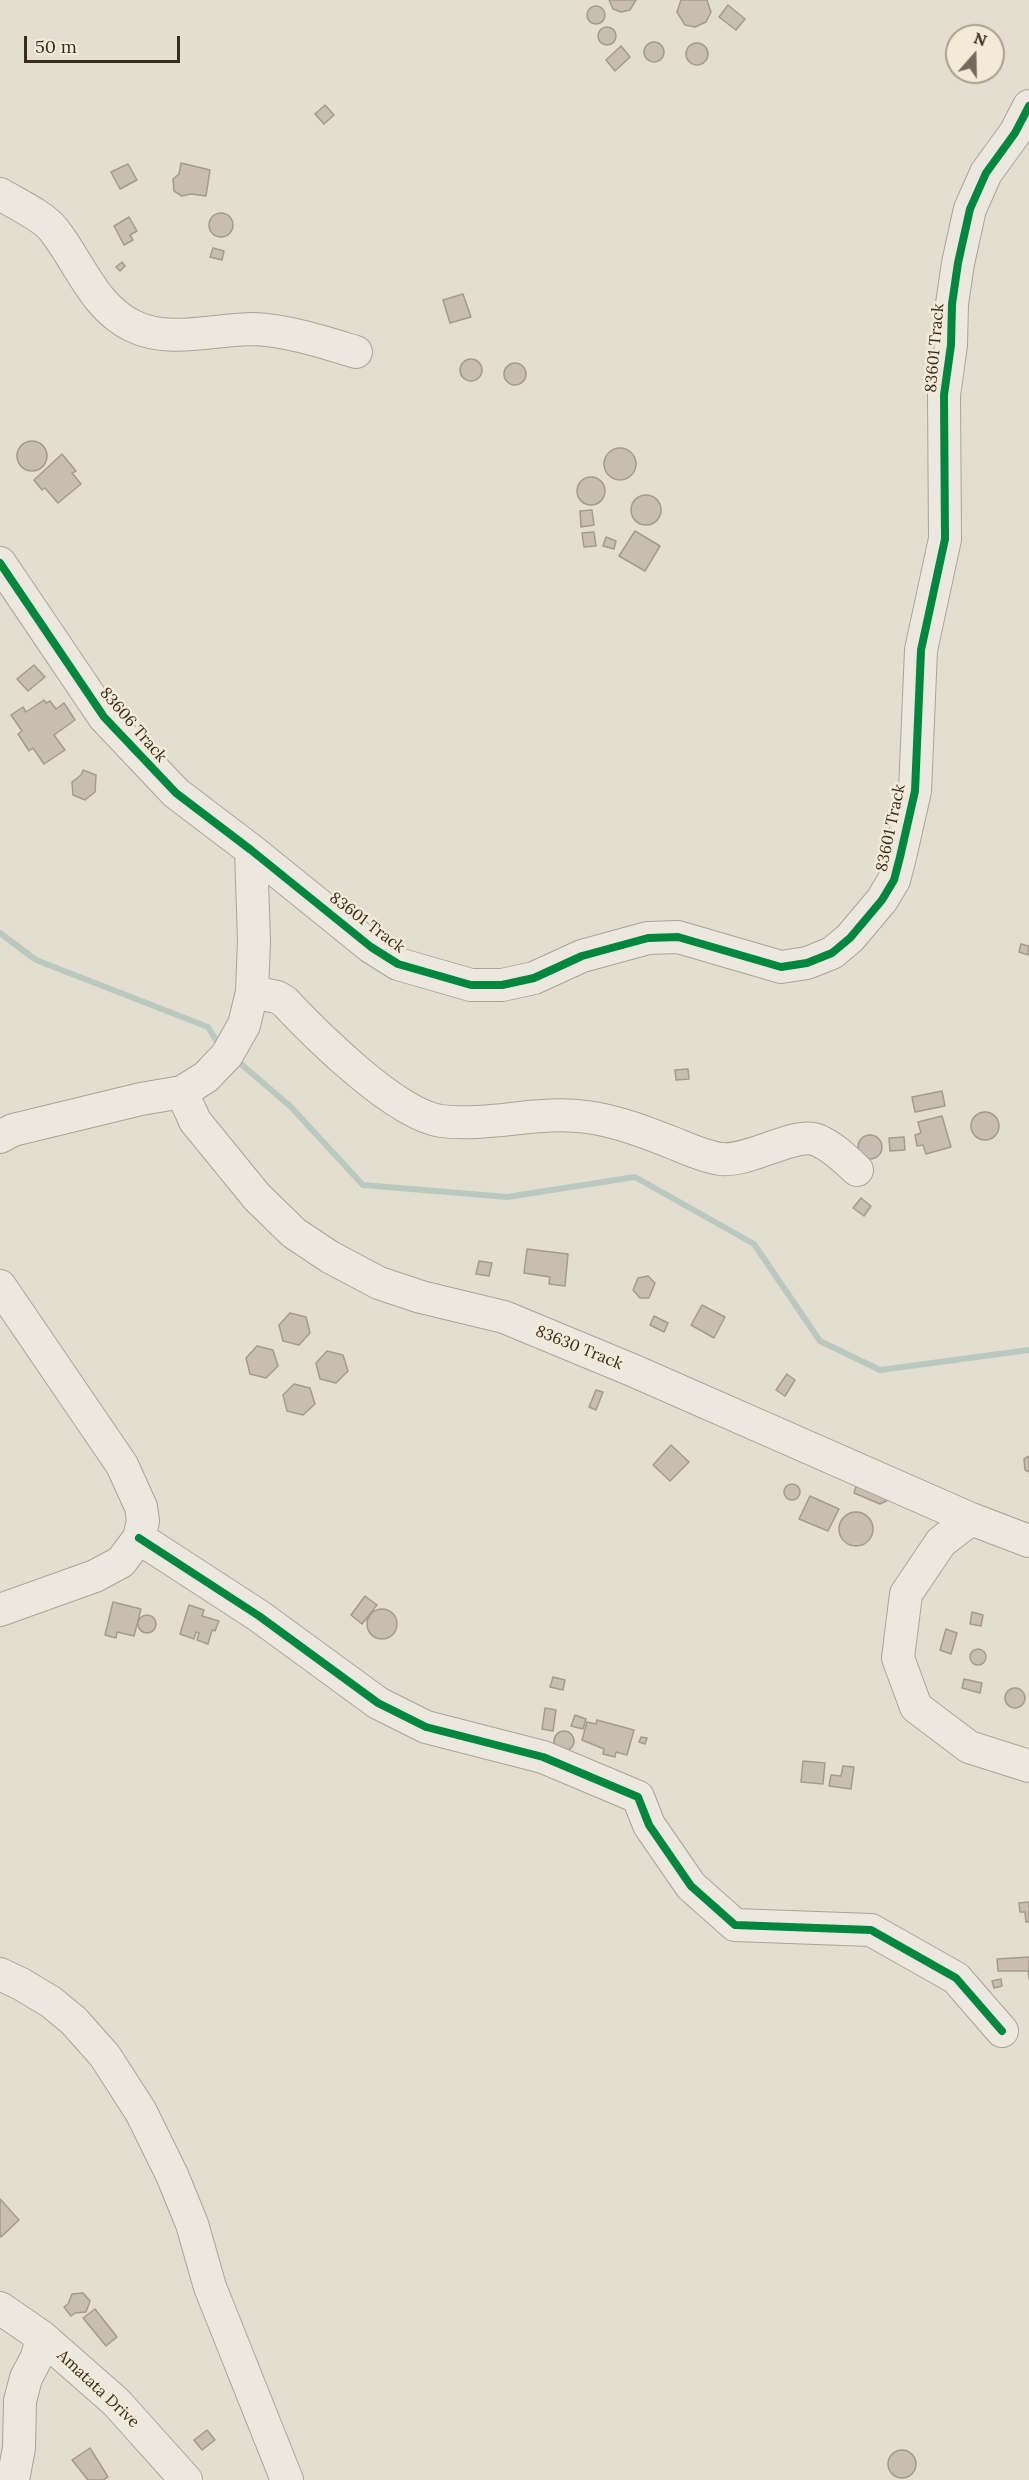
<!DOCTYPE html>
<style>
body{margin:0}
#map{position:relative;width:1029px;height:2480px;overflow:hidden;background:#e4ded0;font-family:Lora,serif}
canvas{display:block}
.north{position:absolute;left:945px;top:24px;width:60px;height:60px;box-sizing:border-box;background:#f4ebd7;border:2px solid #a99f8e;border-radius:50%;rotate:20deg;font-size:16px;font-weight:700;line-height:24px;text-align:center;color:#382c20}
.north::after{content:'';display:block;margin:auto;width:21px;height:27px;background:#746a5e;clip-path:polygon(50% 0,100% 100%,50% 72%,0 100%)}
.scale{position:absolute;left:24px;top:36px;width:156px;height:27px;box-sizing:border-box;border:3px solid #382c20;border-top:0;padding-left:8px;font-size:18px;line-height:21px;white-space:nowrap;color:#382c20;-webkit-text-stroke:4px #f4ebd7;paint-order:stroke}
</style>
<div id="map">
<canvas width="1029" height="2480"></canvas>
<div class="north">N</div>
<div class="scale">50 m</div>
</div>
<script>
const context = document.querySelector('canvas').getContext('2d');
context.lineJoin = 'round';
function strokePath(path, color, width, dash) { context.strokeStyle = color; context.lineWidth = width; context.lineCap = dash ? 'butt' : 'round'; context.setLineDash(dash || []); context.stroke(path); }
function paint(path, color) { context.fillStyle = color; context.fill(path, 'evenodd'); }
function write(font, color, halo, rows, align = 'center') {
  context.font = font + ' Lora,serif'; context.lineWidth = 5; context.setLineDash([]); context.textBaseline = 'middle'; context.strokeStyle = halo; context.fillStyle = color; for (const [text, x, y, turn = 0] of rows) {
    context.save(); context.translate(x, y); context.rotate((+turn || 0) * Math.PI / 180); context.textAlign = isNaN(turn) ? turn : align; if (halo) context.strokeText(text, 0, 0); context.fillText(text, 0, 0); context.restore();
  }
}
strokePath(new Path2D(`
 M0 933 36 960 208 1027 219 1045
 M234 1058 290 1106 363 1185 507 1197 635 1177 754 1244 820 1341 880 1370 1029 1350`), '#bac9c0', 6);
const building = new Path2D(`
 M609 0H636L630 10 621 12 613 9Z
 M681 0H707L711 12 706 22 695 27 685 25 677 12Z
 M728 5 745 19 736 30 719 17Z
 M587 15a9 9 0 1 1 18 0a9 9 0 1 1-18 0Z
 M598 36a9 9 0 1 1 18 0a9 9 0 1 1-18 0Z
 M644 52a10 10 0 1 1 20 0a10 10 0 1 1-20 0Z
 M686 54a11 11 0 1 1 22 0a11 11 0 1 1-22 0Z
 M621 46 630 57 615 71 606 60Z
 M325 105 334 115 324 124 315 114Z
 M181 163 210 170 206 196 191 194 182 196 174 191 173 179 179 174Z
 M128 164 137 180 120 189 111 172Z
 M209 225a12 12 0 1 1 24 0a12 12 0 1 1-24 0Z
 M129 217 137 231 130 235 133 240 124 245 114 226Z
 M213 248 224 251 222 260 210 257Z
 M122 262 125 266 120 271 116 267Z
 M463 294 471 317 450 323 443 300Z
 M460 370a11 11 0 1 1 22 0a11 11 0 1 1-22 0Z
 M504 374a11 11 0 1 1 22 0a11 11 0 1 1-22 0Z
 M17 456a15 15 0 1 1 30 0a15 15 0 1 1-30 0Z
 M604 464a16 16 0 1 1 32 0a16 16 0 1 1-32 0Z
 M62 454 76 471 72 473 81 484 58 503 45 488 42 490 34 480Z
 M577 491a14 14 0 1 1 28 0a14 14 0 1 1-28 0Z
 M631 510a15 15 0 1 1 30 0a15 15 0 1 1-30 0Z
 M592 510 594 525 581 527 580 511Z
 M635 531 660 546 645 571 619 556Z
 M594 532 596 546 584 547 582 533Z
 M606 537 616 541 614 549 603 546Z
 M34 665 45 677 28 691 17 679Z
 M44 700 46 703 50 701 56 709 64 703 75 720 54 735 65 750 44 764 33 748 29 751 18 734 22 731 11 715 23 707 26 712Z
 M83 770 96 775 95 792 85 800 73 795 72 782 81 775Z
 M1021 944 1029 946 1028 955 1019 952Z
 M688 1069 689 1079 676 1080 675 1070Z
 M942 1091 945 1106 915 1112 912 1097Z
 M971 1126a14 14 0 1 1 28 0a14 14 0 1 1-28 0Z
 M942 1116 951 1147 926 1154 923 1145 917 1146 915 1135 921 1133 918 1122Z
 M858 1147a12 12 0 1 1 24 0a12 12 0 1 1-24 0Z
 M904 1137 905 1150 890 1151 889 1138Z
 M861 1198 871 1206 864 1216 853 1208Z
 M527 1249 568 1254 565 1286 549 1284 550 1277 524 1273Z
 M479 1261 492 1263 489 1276 476 1274Z
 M648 1276 655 1283 649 1298H640L633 1290 638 1278Z
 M702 1305 725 1317 714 1338 691 1325Z
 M290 1313 306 1317 310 1333 299 1345 283 1341 279 1325Z
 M654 1316 668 1323 664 1332 650 1325Z
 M257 1346 273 1350 278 1366 266 1378 250 1374 246 1358Z
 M327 1351 343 1355 348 1371 336 1383 320 1379 316 1363Z
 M787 1374 795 1380 785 1396 776 1390Z
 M294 1384 310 1388 315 1404 303 1415 287 1411 283 1395Z
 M596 1390 603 1392 596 1410 589 1407Z
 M671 1445 689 1462 670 1481 653 1465Z
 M1029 1456V1472L1025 1470 1024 1459Z
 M859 1476 890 1499 880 1504 854 1493Z
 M784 1492a8 8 0 1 1 16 0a8 8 0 1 1-16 0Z
 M810 1496 839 1509 828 1531 799 1519Z
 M839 1529a17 17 0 1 1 34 0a17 17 0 1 1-34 0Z
 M365 1596 377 1605 362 1624 351 1615Z
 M113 1602 141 1609 134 1636 117 1632 116 1638 105 1635Z
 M189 1605 204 1610 202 1616 219 1621 215 1631 212 1630 208 1644 197 1640 199 1633 196 1632 194 1639 180 1634Z
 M367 1624a15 15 0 1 1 30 0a15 15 0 1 1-30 0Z
 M972 1612 983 1615 981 1626 970 1624Z
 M138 1624a9 9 0 1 1 18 0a9 9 0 1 1-18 0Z
 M946 1629 957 1633 951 1654 940 1650Z
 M970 1657a8 8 0 1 1 16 0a8 8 0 1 1-16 0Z
 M553 1677 565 1680 563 1690 550 1687Z
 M964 1679 982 1683 980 1693 962 1688Z
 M1005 1698a10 10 0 1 1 20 0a10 10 0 1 1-20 0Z
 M545 1708 556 1710 553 1731 542 1729Z
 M575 1715 586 1719 583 1729 571 1726Z
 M597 1720 634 1730 627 1755 616 1752 615 1757 603 1754 604 1749 582 1740 587 1722 596 1724Z
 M554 1741a10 10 0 1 1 20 0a10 10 0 1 1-20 0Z
 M641 1737 647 1738 645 1744 639 1742Z
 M803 1761 825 1763 823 1784 801 1782Z
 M843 1766 854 1767 851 1789 829 1786 831 1775 841 1776Z
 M1029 1902V1922H1026L1025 1912H1020L1019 1903Z
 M1029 1957V1979L1028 1971H998L997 1959Z
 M1001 1979 1002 1986 994 1988 992 1981Z
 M0 2199 19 2220 1 2237 0 2236Z
 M83 2293 90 2301 86 2312 75 2313 71 2316 64 2307 68 2304 72 2294Z
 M95 2309 117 2337 106 2346 83 2318Z
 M207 2430 215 2440 202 2450 194 2440Z
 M90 2448 108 2477 103 2480H88L72 2460Z
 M888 2464a14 14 0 1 1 28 0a14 14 0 1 1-28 0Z`);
paint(building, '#c8bdb1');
strokePath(building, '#a49a8f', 1.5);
const minor = new Path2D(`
 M0 194C15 203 43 216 53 229 79 261 93 307 133 326 170 344 214 329 254 329 286 330 326 343 356 352
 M0 563 104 717 176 793 251 850 371 947 398 964 471 985H502L534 978 582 956 648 938 678 937 781 967 807 963 832 953 850 938 882 900 894 880 900 857 915 791 921 650 945 539 944 395 951 345 952 304 958 263 970 209 986 173 1015 133 1029 106
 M252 992 277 997 284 1001C316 1035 395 1114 441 1121 489 1127 539 1110 587 1117 617 1121 645 1132 673 1143 688 1149 705 1157 721 1159 750 1162 796 1131 817 1140 832 1146 845 1159 857 1170
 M182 1092 195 1121 257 1197 294 1233 330 1257 379 1283 421 1297 504 1317 632 1370 971 1519 1029 1541
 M0 1137 13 1130 141 1099 182 1092 206 1077 227 1055 244 1025 252 992 254 941 251 850
 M0 1286 122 1465 141 1507 143 1521 139 1538 121 1562 95 1576 0 1610
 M971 1519 941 1542 906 1594 898 1658 916 1707 969 1747 1029 1766
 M139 1538 259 1616 378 1703 426 1727 543 1757 638 1797 649 1825 691 1886 735 1925 871 1930 956 1978 1002 2031
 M0 1974 21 1984 51 2002 74 2021 105 2056 141 2112 172 2175 192 2224 210 2287 287 2480
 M0 2308 42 2337 116 2402 186 2480
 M13 2480 19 2448 20 2401 26 2378 37 2357 42 2337`);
strokePath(minor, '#aaa398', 34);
strokePath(minor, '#ece8e0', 32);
strokePath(new Path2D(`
 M0 563 104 717 176 793 251 850 371 947 398 964 471 985H502L534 978 582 956 648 938 678 937 781 967 807 963 832 953 850 938 882 900 894 880 900 857 915 791 921 650 945 539 944 395 951 345 952 304 958 263 970 209 986 173 1015 133 1029 106
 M139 1538 259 1616 378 1703 426 1727 543 1757 638 1797 649 1825 691 1886 735 1925 871 1930 956 1978 1002 2031`), '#00873e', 8);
write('16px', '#382c20', '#f4ebd7', [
 ["83601 Track",935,348,-85],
 ["83606 Track",133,725,49],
 ["83601 Track",891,828,-78],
 ["83601 Track",367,923,37],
 ["83630 Track",579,1348,22],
 ["Amatata Drive",98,2389,43]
]);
</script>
